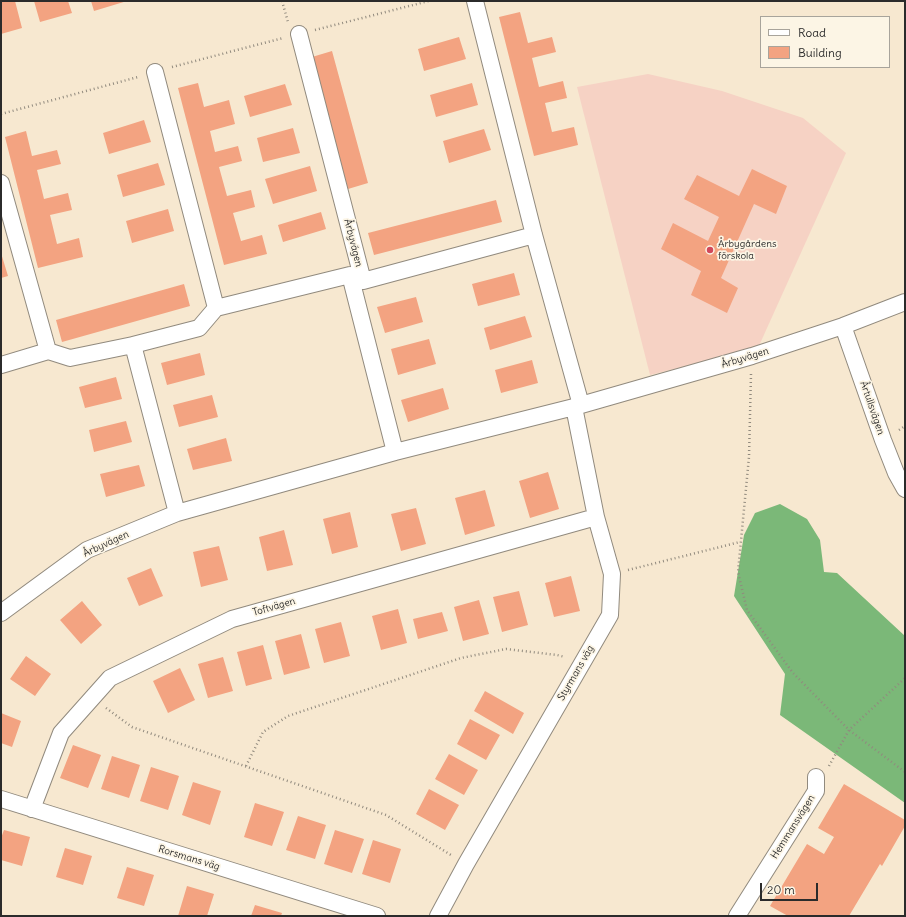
<!DOCTYPE html>
<meta charset="utf-8">
<style>
body{margin:0}
#map{position:relative;width:906px;height:917px;overflow:hidden;background:#f7e8d0;font-family:Delius,sans-serif}
canvas{display:block}
.frame{position:absolute;inset:0;border:2px solid #2b2b2b;pointer-events:none}
.legend{position:absolute;left:760px;top:16px;width:130px;height:52px;box-sizing:border-box;background:#fcf5e5;border:1px solid #a8a49b;margin:0;padding:5px 7px;list-style:none;font-size:12px;color:#2b2b2b}
.legend li{display:flex;align-items:center;gap:8px;height:20px}
.legend b{width:20px;border:1px solid #a8a49b}
.scale{position:absolute;left:760px;top:883px;width:58px;height:18px;box-sizing:border-box;border:2px solid #2b2b2b;border-top:0;padding-left:5px;font-size:12px;line-height:14px;white-space:nowrap;color:#2b2b2b;-webkit-text-stroke:3px #fcf5e5;paint-order:stroke}
</style>
<div id="map">
<canvas width="906" height="917"></canvas>
<div class="frame"></div>
<ul class="legend">
<li><b style="height:5px;background:#fff"></b>Road</li>
<li><b style="height:11px;background:#f3a381"></b>Building</li>
</ul>
<div class="scale">20 m</div>
</div>
<script>
const context = document.querySelector('canvas').getContext('2d');
context.lineJoin = 'round';
function paint(path, color) { context.fillStyle = color; context.fill(path, 'evenodd'); }
function strokePath(path, color, width, dash) { context.strokeStyle = color; context.lineWidth = width; context.lineCap = dash ? 'butt' : 'round'; context.setLineDash(dash || []); context.stroke(path); }
function write(font, color, halo, rows, align = 'center') {
  context.font = font + ' Delius,sans-serif'; context.lineWidth = 3.5; context.setLineDash([]); context.textBaseline = 'middle'; context.strokeStyle = halo; context.fillStyle = color; for (const [text, x, y, turn = 0] of rows) {
    context.save(); context.translate(x, y); context.rotate((+turn || 0) * Math.PI / 180); context.textAlign = isNaN(turn) ? turn : align; if (halo) context.strokeText(text, 0, 0); context.fillText(text, 0, 0); context.restore();
  }
}
paint(new Path2D(`
 M648 74 722 91 803 118 846 153 758 348 650 375 577 87Z`), '#f6d2c4');
paint(new Path2D(`
 M780 504 807 519 820 540 824 572 837 573 905 636V803L780 715 785 674 734 596 744 535 755 513Z`), '#7bb878');
paint(new Path2D(`
 M1 1H15L22 28 1 34Z
 M34 1H68L72 13 40 22Z
 M91 1H127L94 11Z
 M520 12 528 43 552 37 556 52 532 58 539 87 563 81 567 98 545 103 552 132 574 127 578 145 534 156 499 17Z
 M459 37 466 59 424 71 418 49Z
 M332 51 368 183 348 189 312 57Z
 M198 83 204 107 229 100 235 124 210 131 215 152 238 146 242 161 219 167 227 196 251 190 255 207 233 213 241 241 262 235 267 254 224 265 178 88Z
 M472 83 478 105 436 117 430 95Z
 M285 84 292 105 250 117 244 96Z
 M144 120 151 142 109 154 103 133Z
 M293 128 300 153 263 162 257 138Z
 M484 129 491 150 449 163 443 141Z
 M26 131 32 156 57 150 61 164 37 170 44 199 68 193 72 210 50 215 57 244 79 238 83 257 38 268 5 137Z
 M158 163 165 185 123 197 117 175Z
 M310 166 317 191 273 204 265 179Z
 M752 169 787 186 776 214 754 204 721 278 738 288 727 313 691 295 701 271 661 249 673 223 708 241 719 217 684 199 697 175 739 196Z
 M496 200 502 222 374 255 368 233Z
 M168 209 174 231 132 243 126 221Z
 M321 212 326 229 283 242 278 225Z
 M1 253 8 276 1 278Z
 M514 273 520 295 478 306 472 284Z
 M184 284 190 306 62 342 56 320Z
 M416 297 423 322 385 333 377 307Z
 M525 316 532 337 490 350 484 328Z
 M429 339 436 364 398 375 391 349Z
 M200 353 205 375 167 385 161 363Z
 M532 360 538 383 501 393 495 370Z
 M116 377 122 399 85 408 79 387Z
 M443 388 449 409 408 422 401 400Z
 M212 395 218 417 179 427 173 405Z
 M126 421 132 442 94 452 89 430Z
 M226 438 232 461 193 470 187 449Z
 M139 465 145 486 106 497 100 474Z
 M548 472 559 509 530 518 519 481Z
 M485 490 495 526 465 535 455 498Z
 M416 508 426 544 401 551 391 514Z
 M350 512 358 547 332 554 323 519Z
 M284 530 293 565 267 571 259 537Z
 M219 546 228 580 201 587 193 552Z
 M151 568 163 596 139 606 127 578Z
 M571 576 580 611 554 617 545 583Z
 M519 591 528 625 502 632 493 597Z
 M479 600 489 634 463 641 454 607Z
 M82 601 102 625 81 644 60 620Z
 M398 609 407 643 381 650 372 616Z
 M442 612 448 631 418 639 413 619Z
 M341 622 350 656 324 663 315 629Z
 M301 634 310 668 284 675 275 641Z
 M263 645 272 679 246 686 237 652Z
 M26 656 51 674 35 696 10 679Z
 M223 657 233 691 208 698 198 664Z
 M180 668 195 700 168 713 153 681Z
 M485 691 524 713 513 734 474 711Z
 M1 713 21 721 12 747 1 743Z
 M470 719 500 735 486 760 457 744Z
 M73 745 101 755 88 788 60 778Z
 M449 754 478 770 464 795 435 779Z
 M112 756 140 765 129 798 101 789Z
 M151 767 179 776 168 810 140 801Z
 M193 782 221 791 210 825 182 815Z
 M844 784 905 820V826L882 866 880 864 849 916H788L770 906 807 844 824 854 834 837 818 828Z
 M429 789 459 805 445 830 416 814Z
 M255 803 284 812 272 846 244 837Z
 M298 816 326 825 315 859 286 850Z
 M4 830 30 837 22 866 1 860V838Z
 M335 830 364 839 352 873 324 864Z
 M373 840 401 849 390 883 362 874Z
 M65 848 92 856 83 885 56 877Z
 M127 867 154 875 144 906 117 898Z
 M187 886 214 894 207 916H178Z
 M255 905 282 913 281 916H251Z`), '#f3a381');
const minor = new Path2D(`
 M475 1 534 235 581 405
 M299 34 363 281 534 235
 M1 183 48 351 70 358 133 345 199 328 216 308 155 72
 M216 308 350 275 395 452
 M843 326 883 440 896 473 905 489
 M133 345 177 513
 M1 365 48 351
 M1 613 87 550 177 513 395 452 574 407 752 356 843 326 905 302
 M1 799 377 916
 M32 809 61 733 110 678 232 619 596 517
 M438 916 466 864 610 615 612 574 596 517 574 407
 M737 916 816 791V777`);
strokePath(minor, '#918a7e', 18);
strokePath(new Path2D(`
 M282 1 288 22
 M315 30 429 1
 M172 67 283 38
 M1 114 138 77
 M751 374 749 457 738 572 747 610 793 673 849 730 905 772
 M899 430 905 426
 M628 570 740 542
 M106 708 132 727 386 815 451 855
 M246 766 263 732 288 716 461 658 506 649 557 655 565 657
 M829 766 849 730 905 678`), '#918a7e', 2.5, [1, 3]);
strokePath(minor, '#fff', 16);
for (const [x, y, r, color] of [
 [710,250,4,"#d1495b"]
]) { const dot = new Path2D(); dot.arc(x, y, r, 0, 2 * Math.PI); context.fillStyle = color; context.fill(dot); strokePath(dot, '#fcf5e5', 1.5); }
write('10px', '#2b2b2b', '#fcf5e5', [
 ["Årbyvägen",353,243,76],
 ["Årbyvägen",745,358,-17],
 ["Årtullsvägen",872,408,71],
 ["Årbyvägen",106,544,-25],
 ["Toftvägen",274,607,-16],
 ["Styrmans väg",576,673,-60],
 ["Hemmansvägen",793,827,-58],
 ["Rorsmans väg",189,858,17]
]);
write('10px', '#2b2b2b', '#fcf5e5', [
 ["Årbygårdens",718,244],
 ["förskola",718,256]
], 'left');
</script>
